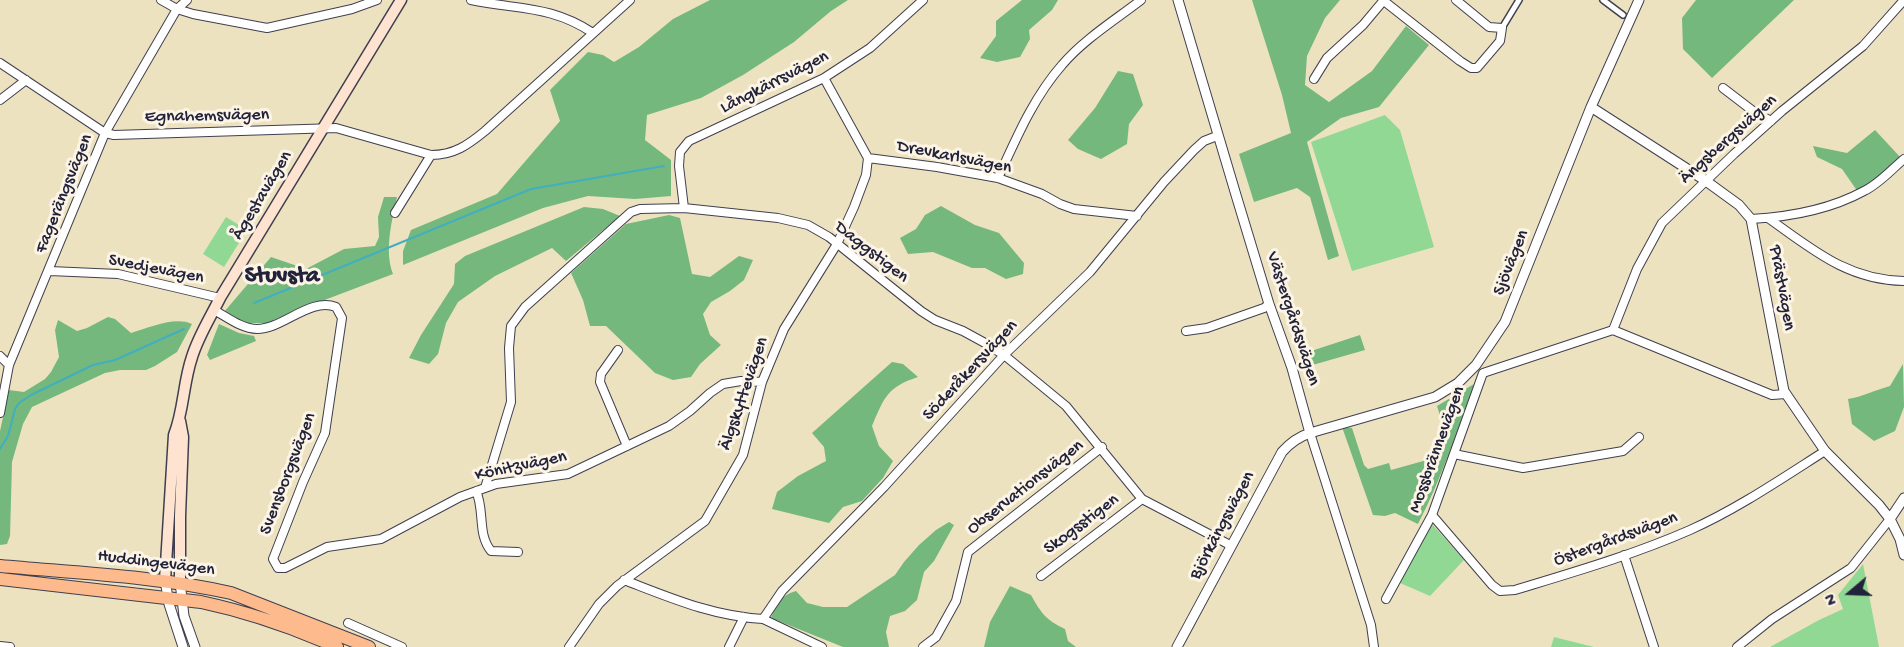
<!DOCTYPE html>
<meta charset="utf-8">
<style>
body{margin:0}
#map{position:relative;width:1904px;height:647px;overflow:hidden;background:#ede2c0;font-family:"Gochi Hand",sans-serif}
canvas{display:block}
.north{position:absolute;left:1820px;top:563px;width:60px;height:60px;-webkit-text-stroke:4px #fcf5e5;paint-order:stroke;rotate:251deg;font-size:16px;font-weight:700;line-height:24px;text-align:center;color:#22223b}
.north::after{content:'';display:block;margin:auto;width:21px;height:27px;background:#22223b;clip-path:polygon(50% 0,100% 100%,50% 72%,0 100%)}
</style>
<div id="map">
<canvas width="1904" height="647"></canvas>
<div class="north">N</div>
</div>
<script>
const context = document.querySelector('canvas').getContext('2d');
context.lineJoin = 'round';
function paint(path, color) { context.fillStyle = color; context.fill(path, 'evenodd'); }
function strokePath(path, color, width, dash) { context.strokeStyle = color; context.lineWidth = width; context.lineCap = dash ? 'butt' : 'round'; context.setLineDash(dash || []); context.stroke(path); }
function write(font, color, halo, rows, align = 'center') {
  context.font = font + ' "Gochi Hand",sans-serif'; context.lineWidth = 6; context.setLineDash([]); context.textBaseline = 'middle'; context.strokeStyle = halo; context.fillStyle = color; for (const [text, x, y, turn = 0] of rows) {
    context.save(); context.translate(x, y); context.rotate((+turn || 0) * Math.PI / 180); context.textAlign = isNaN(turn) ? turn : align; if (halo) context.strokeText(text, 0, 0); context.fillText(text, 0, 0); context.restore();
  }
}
paint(new Path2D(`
 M1385 115 1400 130 1434 247 1352 271 1311 142Z
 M226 217 247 230 224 267 203 254Z
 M1432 524 1464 560 1430 596 1400 583Z
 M1863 564 1879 647H1770L1819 620 1843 609 1838 595Z
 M1554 637 1594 647H1551Z`), '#90d893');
paint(new Path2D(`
 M710 0H848L831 11 794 42 743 75 701 98 647 115 645 140 671 160V196L635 199 588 196 543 208 403 265V251L411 230 497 194 560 121 550 90 588 52 603 55 614 62 639 47 673 19Z
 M1022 0H1058L1052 10 1029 30 1030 39 1020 57 997 62 980 58 996 36V21Z
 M1252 0H1340L1325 18 1307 56 1305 85 1329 102 1372 71 1406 26 1429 45 1379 107 1341 118 1307 142 1339 256 1328 260 1310 197 1297 188 1254 202 1239 154 1291 133 1282 95Z
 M1696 0H1794L1712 78 1683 49 1682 18Z
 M1118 71 1133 74 1143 105 1129 124 1127 144 1101 159 1078 149 1068 140 1095 108Z
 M1875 130 1901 158 1877 179 1858 192 1842 169 1817 157 1813 146 1847 153Z
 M384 197H397C392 220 384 251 393 274L314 304 270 323H245L224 312 271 257 306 269 344 249 375 246 379 237 378 217Z
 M941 206 975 225 999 233 1024 263 1023 274 1006 279 985 268H972L933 252 908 254 900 238 916 229 925 215Z
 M584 207 603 209 620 216 566 261 552 248 495 276 458 302 446 323 438 354 429 364 409 358 421 335 454 284 455 264 465 256Z
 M669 215 680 218 692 274 710 277 739 256 753 260 744 280 730 291 711 302 703 314 710 335 721 345 700 364 691 377 673 380 655 373 606 326H590L583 300 571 273 626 224Z
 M108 317 115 319 131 333C149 328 174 316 192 324L177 352 155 366 146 370H120L105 373 32 407 23 424 12 462 10 536 7 544 0 545V431L9 390 24 392 45 379 51 372 59 357 55 330 58 320 77 331 87 328Z
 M219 324 239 333 254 336 256 341 210 360 207 355Z
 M1360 335 1365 350 1309 366 1305 353Z
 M892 362 903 364 918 377C887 387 884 398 872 426L879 446 893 461 883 478 862 501 843 507 829 523 772 509 777 492 798 476 826 461 824 447 812 433Z
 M1903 364 1904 407 1895 431 1874 441 1852 424 1848 399C1862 397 1875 390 1890 386Z
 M1474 384C1457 432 1441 479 1418 524L1395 513 1385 516 1373 515 1342 427 1352 428 1364 465 1368 469 1389 463 1391 470 1434 458 1443 425 1437 406Z
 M949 522 954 525 934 561 924 572 917 600 905 611 890 616 886 632 889 647H843L771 618C776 604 781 595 796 591L807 603 823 607H847L895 575 904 562 919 545 936 530Z
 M1010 586 1031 595C1041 613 1046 620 1065 629L1068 641 1076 647H984L990 622Z`), '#74b87d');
strokePath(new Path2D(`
 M254 303 531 189 664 166
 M0 449 8 436 15 409 19 403 31 395 93 365 115 360 184 329`), '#42afbf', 2);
const pedestrian = new Path2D(`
 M1603 0 1623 15
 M1502 28 1519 0`);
const minor = new Path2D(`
 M161 0 177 9 193 14 267 28 352 9 377 0
 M471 0C518 10 551 5 593 33
 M1384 1 1460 61 1471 68H1477L1500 41 1502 28 1489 27 1456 0
 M0 63 105 133 114 135 336 128 431 155C454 155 468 145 485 131L630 0
 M1314 79 1327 58 1363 25 1384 0
 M1723 88 1753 111 1771 121
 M0 100 26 80
 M868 158 937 167 998 178 1042 194 1060 204 1074 209 1137 216
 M998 178C1016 139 1033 98 1062 65 1083 40 1115 20 1141 0
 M684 208 679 166 680 152 689 141 824 78 870 48 923 0
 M395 213 431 155
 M1768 218C1812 249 1847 280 1904 281
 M1751 219C1788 217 1831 209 1864 191 1879 184 1892 169 1904 159
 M50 271 118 274 220 298
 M214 310C227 317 242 329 257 329 283 329 310 297 336 307L342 318 325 433 303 482 273 559 278 568H285L327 547 381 539 460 497 496 484 568 474 669 426 690 411 710 393 723 384 741 381 762 382
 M1613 330 1637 269 1662 223 1734 154 1782 111 1863 46 1904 0
 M1186 331 1207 328 1264 308 1269 304
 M618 350 601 374 600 382 627 446
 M0 356 9 365
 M0 413 9 365 105 133 177 9 187 0
 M1310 433 1371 625 1374 647
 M1454 454 1523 468 1623 451 1639 437
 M485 488 511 402 509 348 511 326 525 307 631 212 640 209 684 208 778 218 808 225 829 237 921 311 935 320 963 331 985 343 1004 355 1066 406 1142 499 1230 545
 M476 491C485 510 477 534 491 551L518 552
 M1432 515 1492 585 1500 591 1515 590C1574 572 1633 555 1690 530 1737 509 1781 479 1825 451
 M1624 555 1654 647
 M1041 576 1142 499
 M624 580C671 598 712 616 763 619L782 591 884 487 1004 355 1090 272 1164 182 1194 150 1204 141 1217 136
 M1386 599 1432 515 1483 373 1613 330 1772 395 1786 394
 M763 619 822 647
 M348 623 402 647
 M0 646 10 647
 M569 647 599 604 617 586 705 521 743 455 762 382 784 329 837 244 854 207 866 175 868 158 824 78
 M729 647 744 617
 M923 647 936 637 956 601 968 552 1102 447
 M1737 647 1772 619 1851 568 1890 519`);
const tertiary = new Path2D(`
 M1178 0 1236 195 1269 304 1292 368 1310 433
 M1591 107 1706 181 1739 205 1751 219 1784 391 1825 451 1879 505 1890 519
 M1904 498 1890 519 1900 539 1904 555
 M165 580 169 604 183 647
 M180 582 184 616 195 647
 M1177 647 1282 452C1290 443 1298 437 1310 433L1435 397 1458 383 1476 365 1505 322 1591 107 1639 0`);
const secondary = new Path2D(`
 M180 421 183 437 180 516V582
 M165 580 174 435C184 410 183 383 192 357 198 337 210 318 220 298L401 0`);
const primary = new Path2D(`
 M0 566C77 573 155 576 231 593L369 647
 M0 579 201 602C248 612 294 628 337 647`);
strokePath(pedestrian, '#403f4f', 8);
strokePath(minor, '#403f4f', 10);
strokePath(tertiary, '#403f4f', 11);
strokePath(secondary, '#403f4f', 13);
strokePath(primary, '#403f4f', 14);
strokePath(pedestrian, '#fff', 5);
strokePath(minor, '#fff', 8);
strokePath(tertiary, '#fff', 9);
strokePath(secondary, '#fee3d1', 10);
strokePath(primary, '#fcba8d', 12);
write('18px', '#22223b', '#fcf5e5', [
 ["Långkärrsvägen",775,83,-27],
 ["Egnahemsvägen",207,117,-1],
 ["Ängsbergsvägen",1729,140,-42],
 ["Drevkarlsvägen",954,158,11],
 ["Fagerängsvägen",65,194,-68],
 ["Ågestavägen",263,196,-59],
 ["Daggstigen",871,253,38],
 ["Sjövägen",1512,263,-68],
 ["Svedjevägen",156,270,11],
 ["Prästvägen",1781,288,80],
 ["Västergårdsvägen",1292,319,72],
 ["Söderåkersvägen",971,371,-47],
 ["Älgskyttevägen",745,394,-71],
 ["Mossbrännevägen",1438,450,-70],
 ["Könitzvägen",521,467,-12],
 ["Svensborgsvägen",289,474,-69],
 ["Observationsvägen",1026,488,-38],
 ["Skogsstigen",1082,525,-37],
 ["Björkängsvägen",1223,526,-62],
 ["Östergårdsvägen",1616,540,-20],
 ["Huddingevägen",156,564,7]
]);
write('bold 24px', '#22223b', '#fcf5e5', [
 ["Stuvsta",282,277]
]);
</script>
